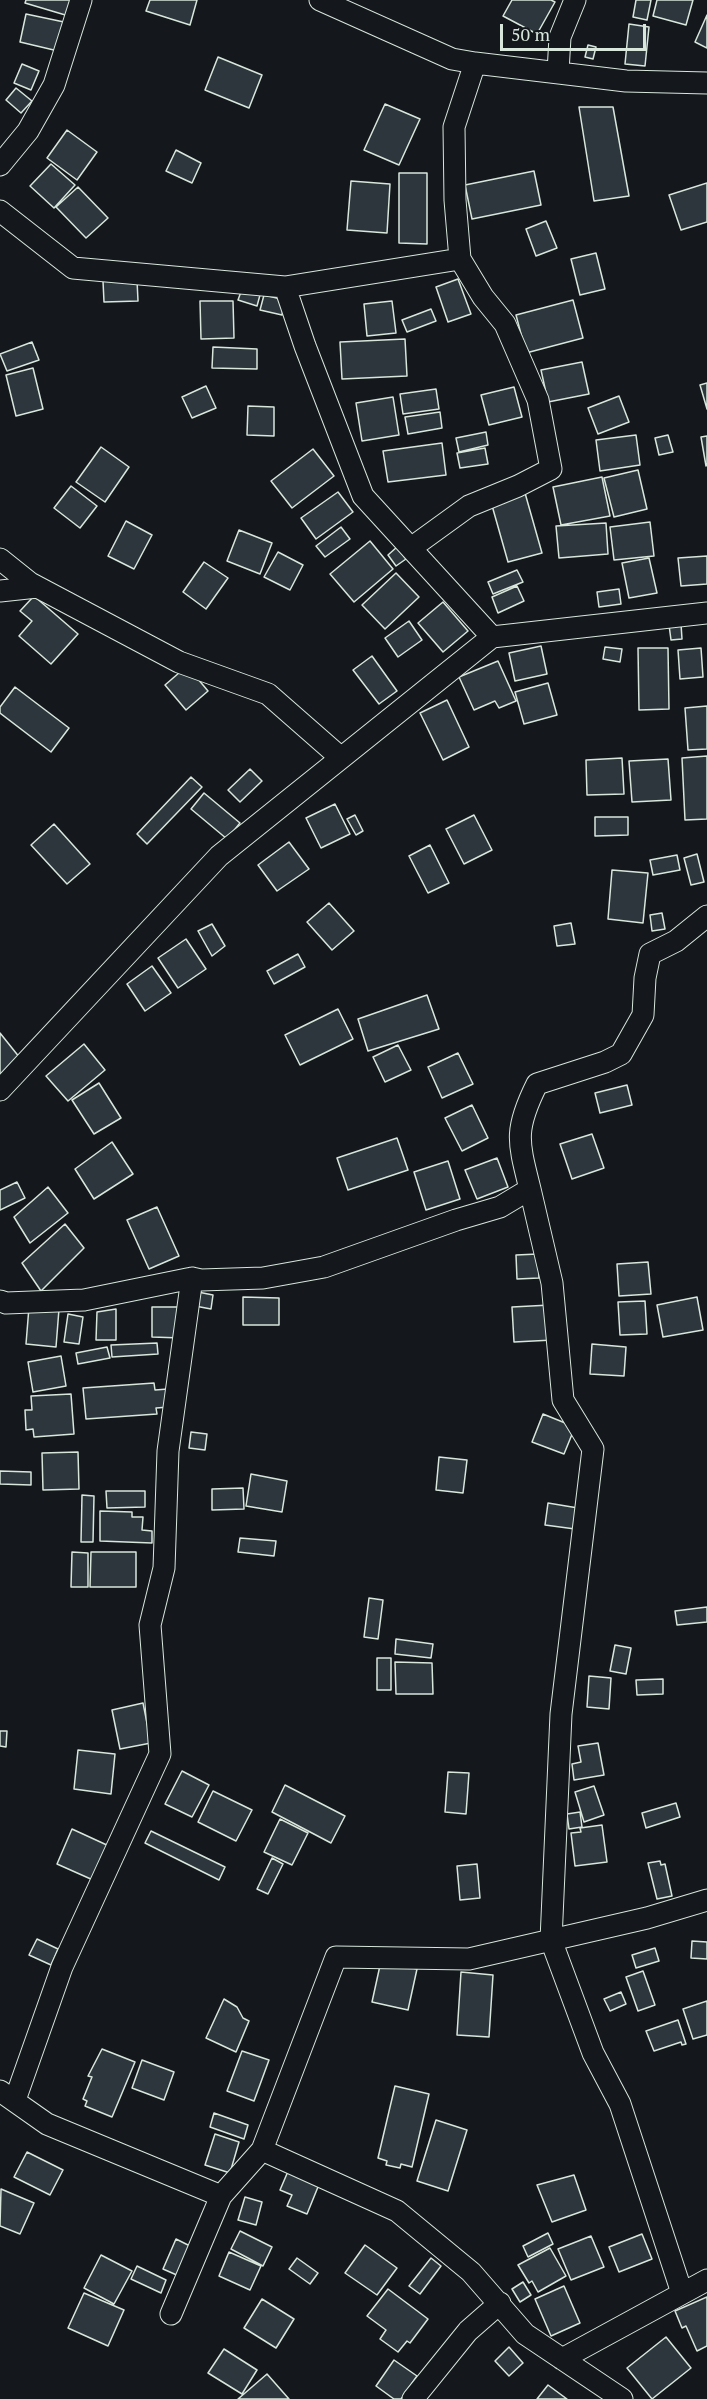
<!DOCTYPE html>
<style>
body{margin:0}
#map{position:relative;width:707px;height:2399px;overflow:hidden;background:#14181c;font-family:"PT Serif",serif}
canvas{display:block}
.scale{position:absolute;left:500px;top:24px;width:146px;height:27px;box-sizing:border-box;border:3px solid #d8e6dc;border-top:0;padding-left:8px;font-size:18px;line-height:21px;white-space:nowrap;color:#d8e6dc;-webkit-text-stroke:4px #14181c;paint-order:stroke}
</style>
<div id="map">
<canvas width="707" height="2399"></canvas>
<div class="scale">50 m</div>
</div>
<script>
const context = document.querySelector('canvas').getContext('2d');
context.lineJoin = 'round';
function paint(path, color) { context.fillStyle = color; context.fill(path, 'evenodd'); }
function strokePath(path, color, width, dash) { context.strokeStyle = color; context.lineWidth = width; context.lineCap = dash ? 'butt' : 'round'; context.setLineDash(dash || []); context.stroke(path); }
const building = new Path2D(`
 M26 0H77L72 17 25 3Z
 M150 0H197L190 25 146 11Z
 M512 0H551L555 2 537 34 503 16Z
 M636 0H651L647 20 633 17Z
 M657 0H693L686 25 653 16Z
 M26 14 64 22 58 51 20 42Z
 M707 15V48L695 42Z
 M629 24 649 27 645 66 625 64Z
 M588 45 596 47 593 59 585 57Z
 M218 57 262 75 249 108 205 90Z
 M22 64 39 71 31 90 14 83Z
 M16 88 32 101 21 113 6 100Z
 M385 104 420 119 399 165 364 150Z
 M579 107H613L629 196 594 201Z
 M67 130 97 152 77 180 47 158Z
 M176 150 201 163 192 183 166 171Z
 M51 164 75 185 54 208 30 186Z
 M534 171 541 205 472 219 465 185Z
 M399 173H427V244L399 243Z
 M351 181 390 184 387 233 347 230Z
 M707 183V222L681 230 669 195Z
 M78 187 108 218 86 238 56 207Z
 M546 221 557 248 536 256 526 229Z
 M596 253 605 289 580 295 571 259Z
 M458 279 471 314 448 322 436 287Z
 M137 280 138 301 104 302 103 281Z
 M242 289 260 295 257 306 238 300Z
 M264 295 285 300 282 315 260 310Z
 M573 300 583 338 526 353 516 315Z
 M200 301H233L234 338 201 339Z
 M392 301 396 333 367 336 364 304Z
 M431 309 436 321 407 332 402 320Z
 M405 339 407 376 342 379 340 342Z
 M32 342 39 360 7 371 0 354Z
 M213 347 257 349V369L212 368Z
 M582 362 589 394 548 402 541 370Z
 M33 368 43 409 16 416 6 375Z
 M707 383V409L700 385Z
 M206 386 216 408 192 418 182 397Z
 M514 387 522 417 489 425 481 395Z
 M436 389 439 409 403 414 400 394Z
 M619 396 629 422 598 434 588 408Z
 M393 397 399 435 362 441 356 403Z
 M248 406 274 407V436L247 435Z
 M440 412 442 428 408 434 405 417Z
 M486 432 488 445 459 452 456 438Z
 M636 435 640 465 600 471 596 440Z
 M668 435 673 452 659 455 655 438Z
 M707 436V465L706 466 701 437Z
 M442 443 446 475 388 482 383 451Z
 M101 447 129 467 105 502 76 482Z
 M485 448 488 464 460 468 457 453Z
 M313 449 334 476 292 508 271 481Z
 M638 470 647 509 614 517 604 478Z
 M602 477 610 516 561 525 553 487Z
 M71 486 97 506 80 528 54 508Z
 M338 492 353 512 316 539 301 518Z
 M525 493 542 553 508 562 491 502Z
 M126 521 152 535 134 569 108 556Z
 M650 522 654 556 614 560 610 527Z
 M606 523 608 554 559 558 556 526Z
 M341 527 350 539 325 557 316 546Z
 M239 530 272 543 260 574 227 561Z
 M370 541 393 569 354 602 330 574Z
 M397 547 406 559 396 566 388 555Z
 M278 552 303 565 290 590 264 577Z
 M707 556V584L681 586 678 558Z
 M649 558 657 593 629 598 622 563Z
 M204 562 228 578 206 609 183 592Z
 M517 570 523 582 493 594 488 582Z
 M396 573 419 597 385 629 362 605Z
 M517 586 524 601 498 613 492 597Z
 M619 589 621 604 599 607 597 592Z
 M34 596 78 634 51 664 19 636 32 621 20 611Z
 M443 602 468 631 443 652 418 623Z
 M409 621 422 640 398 657 385 638Z
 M681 624 682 639 671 640 669 625Z
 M541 646 547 674 515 681 509 653Z
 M605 647 622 649 620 662 603 659Z
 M638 648H668L669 709 639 710Z
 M701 648 703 677 680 679 678 650Z
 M372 656 397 691 379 704 353 670Z
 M498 661 516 701 499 708 495 701 474 710 459 677Z
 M187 666 208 691 186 710 165 685Z
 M548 683 557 715 524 724 515 692Z
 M15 687 69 728 51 752 0 713V707Z
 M447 700 469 747 443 760 420 713Z
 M707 706V749L688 750 685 708Z
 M707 756V819L685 820 682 758Z
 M622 758 624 794 587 795 586 760Z
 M668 759 671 800 632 802 629 761Z
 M250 769 262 781 240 802 228 790Z
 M191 777 202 787 147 844 137 834Z
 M204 793 240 823 227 839 191 809Z
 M335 804 350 834 321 848 306 818Z
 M355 815 363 831 356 835 347 819Z
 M474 815 492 850 464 864 446 829Z
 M595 817H628V835L595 836Z
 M54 824 90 864 67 884 31 845Z
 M289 842 309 869 277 891 258 865Z
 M430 845 449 883 428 893 409 856Z
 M697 854 704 882 691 885 684 858Z
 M677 855 680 870 653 875 650 860Z
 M612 870 648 873 643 923 608 919Z
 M329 903 354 931 332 950 307 922Z
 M662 913 665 929 652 931 650 915Z
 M571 923 575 944 557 946 554 926Z
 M212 924 225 946 212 956 198 931Z
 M186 939 206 969 178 988 158 958Z
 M298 954 305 967 274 984 267 971Z
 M152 966 171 993 145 1011 127 984Z
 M427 995 439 1029 368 1051 358 1019Z
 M338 1009 353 1039 300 1065 285 1035Z
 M0 1033 20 1058 0 1076Z
 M84 1044 105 1070 68 1101 46 1076Z
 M398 1045 411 1070 385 1082 373 1057Z
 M458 1053 473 1084 442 1098 428 1067Z
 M99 1083 121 1118 94 1134 72 1100Z
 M627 1085 632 1105 600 1113 595 1093Z
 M472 1105 488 1138 462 1151 445 1118Z
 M592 1134 604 1168 572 1179 560 1144Z
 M397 1138 408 1170 348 1190 337 1158Z
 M112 1142 133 1174 94 1199 75 1169Z
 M497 1158 508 1187 477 1199 465 1170Z
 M448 1161 460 1199 426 1210 414 1172Z
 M17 1182 25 1198 0 1210V1190Z
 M48 1187 68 1213 30 1243 14 1217Z
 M157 1207 179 1256 149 1269 127 1220Z
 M65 1224 84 1248 41 1291 22 1263Z
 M538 1254 539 1278 517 1279 516 1255Z
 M648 1262 651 1294 619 1296 617 1264Z
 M198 1292 213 1295 211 1309 195 1306Z
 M243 1297 279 1298V1325H243Z
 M697 1297 703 1330 663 1337 657 1305Z
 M645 1301 647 1334 620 1335 618 1302Z
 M550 1305 553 1340 514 1342 512 1307Z
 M29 1307 59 1309 56 1347 26 1344Z
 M152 1307H181V1338L152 1337Z
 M116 1309V1340H96L97 1312Z
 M68 1314 83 1317 79 1344 64 1342Z
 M157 1343 158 1354 112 1357 111 1345Z
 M592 1344 626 1347 624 1376 590 1374Z
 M107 1347 110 1358 78 1364 76 1353Z
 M61 1356 66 1386 33 1392 28 1362Z
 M154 1383 155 1390 168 1389 169 1407 156 1408 157 1414 86 1419 83 1388Z
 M71 1394 74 1434 34 1437 33 1429 26 1430 25 1410H32L31 1396Z
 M543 1414 575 1427 564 1454 532 1442Z
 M191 1432 207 1434 205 1450 189 1448Z
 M78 1452 79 1489 43 1490 42 1453Z
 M439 1457 467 1460 463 1493 436 1490Z
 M0 1471 31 1472V1485L0 1484Z
 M251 1474 287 1481 282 1512 246 1506Z
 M243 1488 244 1509 212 1510V1489Z
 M106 1491H145V1507L107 1508Z
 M82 1495 94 1496 93 1542H81Z
 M548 1503 578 1508 575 1529 545 1525Z
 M100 1511 132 1512V1517H143L142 1530 152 1531V1543L100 1541Z
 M240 1538 276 1541 274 1556 238 1552Z
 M72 1552 88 1553V1587H71Z
 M91 1552H136V1587H90Z
 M369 1598 383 1600 378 1639 364 1637Z
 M707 1607V1622L677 1625 675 1611Z
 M396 1639 433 1644 431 1658 395 1654Z
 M615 1645 631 1648 626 1674 610 1671Z
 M377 1658H391V1690H377Z
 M395 1662 432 1663 433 1694H396Z
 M589 1676 611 1678 609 1709 587 1707Z
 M663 1679V1694L637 1695 636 1680Z
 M143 1703 151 1743 120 1749 112 1710Z
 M0 1731H7L6 1747 0 1746Z
 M598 1743 604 1775 574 1780 572 1764 581 1762 578 1746Z
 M78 1750 115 1754 111 1794 74 1789Z
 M182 1771 209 1785 192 1817 165 1804Z
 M448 1772 469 1773 466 1814 445 1812Z
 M285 1785 345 1816 331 1843 272 1812Z
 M594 1786 604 1815 584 1822 575 1792Z
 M213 1791 252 1810 236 1841 198 1822Z
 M676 1803 680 1817 646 1828 642 1813Z
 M580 1812 582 1827 569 1829 567 1814Z
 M280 1819 308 1833 292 1865 264 1852Z
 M602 1825 607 1862 575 1866 571 1833 581 1832 580 1828Z
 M72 1829 109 1846 93 1880 57 1864Z
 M151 1831 225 1867 219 1880 145 1843Z
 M272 1858 283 1864 268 1894 257 1889Z
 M660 1861 661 1865 665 1864 672 1896 657 1899 648 1863Z
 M477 1864 480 1898 460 1900 457 1866Z
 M37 1939 58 1949 51 1965 29 1955Z
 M692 1941 707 1942V1959L691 1958Z
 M655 1948 659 1961 636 1968 632 1955Z
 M381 1961 417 1969 408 2010 372 2002Z
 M643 1971 655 2005 638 2011 626 1977Z
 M461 1972 493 1975 489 2037 457 2035Z
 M621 1992 626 2004 610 2011 604 1999Z
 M224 1999 237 2007 243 2018 249 2021 236 2052 206 2038Z
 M707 2001V2035L693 2039 683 2009Z
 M678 2020 686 2044 682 2045 681 2042 654 2051 646 2031Z
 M102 2049 135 2062 112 2117 85 2106 87 2101 83 2099 92 2077 88 2076Z
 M242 2051 269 2060 254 2101 227 2091Z
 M142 2060 174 2072 164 2100 132 2088Z
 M395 2086 429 2094 412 2167 401 2164 400 2168 386 2165 387 2161 378 2158Z
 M214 2113 248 2125 244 2139 210 2127Z
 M436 2120 467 2130 448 2191 417 2181Z
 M215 2134 239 2142 230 2173 205 2165Z
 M27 2152 63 2170 50 2195 14 2177Z
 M289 2169 320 2182 307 2214 287 2206 292 2195 280 2190Z
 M574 2175 586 2210 552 2222 537 2185Z
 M1 2189 34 2203 20 2234 0 2226Z
 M245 2197 262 2202 256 2225 238 2220Z
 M240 2231 272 2247 263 2266 231 2249Z
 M548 2233 553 2244 528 2257 523 2246Z
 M642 2234 652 2259 619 2272 609 2247Z
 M591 2236 604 2267 571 2280 558 2249Z
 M176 2239 192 2247 179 2276 163 2269Z
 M365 2245 397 2268 377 2295 345 2273Z
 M550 2248 566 2276 538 2292 532 2281 529 2283 518 2265Z
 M229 2252 261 2266 250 2290 219 2276Z
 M101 2255 132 2271 114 2304 84 2288Z
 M297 2258 318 2273 310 2284 289 2269Z
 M431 2258 441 2266 420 2294 409 2286Z
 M137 2266 166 2280 161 2293 131 2279Z
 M523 2282 531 2295 520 2302 512 2289Z
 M564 2286 580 2323 551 2336 535 2299Z
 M388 2289 428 2319 410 2343 407 2341 398 2352 380 2339 386 2330 367 2316Z
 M84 2293 124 2310 108 2346 68 2328Z
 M707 2297V2346L697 2351 686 2326 682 2328 675 2311Z
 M262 2299 294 2319 276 2348 244 2328Z
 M666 2337 691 2368 652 2399 627 2368Z
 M509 2347 523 2363 509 2376 495 2361Z
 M224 2349 257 2370 242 2394 208 2373Z
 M394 2360 417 2376 401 2399H394L376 2386Z
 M267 2374 289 2399H238Z
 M548 2385 567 2399H537Z`);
paint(building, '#2c363c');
strokePath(building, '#d8e6dc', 1.5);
const minor = new Path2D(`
 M320 0 452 59 475 63 626 81 707 83
 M558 72 560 37 575 0
 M0 165 28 131 54 85 81 0
 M0 211 73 268 285 287 305 346 363 496 492 637 707 613
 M285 287 460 259
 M411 548 469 506 518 486 551 469 538 400 505 324 483 297 460 259 455 200 454 127 475 63
 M0 559 30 583 179 662 268 694 341 758
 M0 591 37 587
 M0 1090 219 856 492 637
 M530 1189 552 1283 563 1400 593 1449 561 1714 551 1940 593 2053 620 2104 682 2293
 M0 1301 6 1303 84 1300 192 1278 201 1280 263 1278 324 1267 456 1220 500 1207 530 1189C518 1141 514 1130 537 1084L605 1062 621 1054 643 1015 645 978 650 954 676 941 707 916
 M0 2091 47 2124 221 2196
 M15 2100 62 1967 160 1754 150 1625 164 1568 168 1451 192 1278
 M262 2150 397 2211 471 2272 525 2334 622 2399
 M171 2314 221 2196 262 2150 336 1957 469 1959 647 1918 707 1900
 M562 2359 707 2280
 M413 2399 468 2331 500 2303`);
strokePath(minor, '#d8e6dc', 23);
strokePath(minor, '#14181c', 21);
</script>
